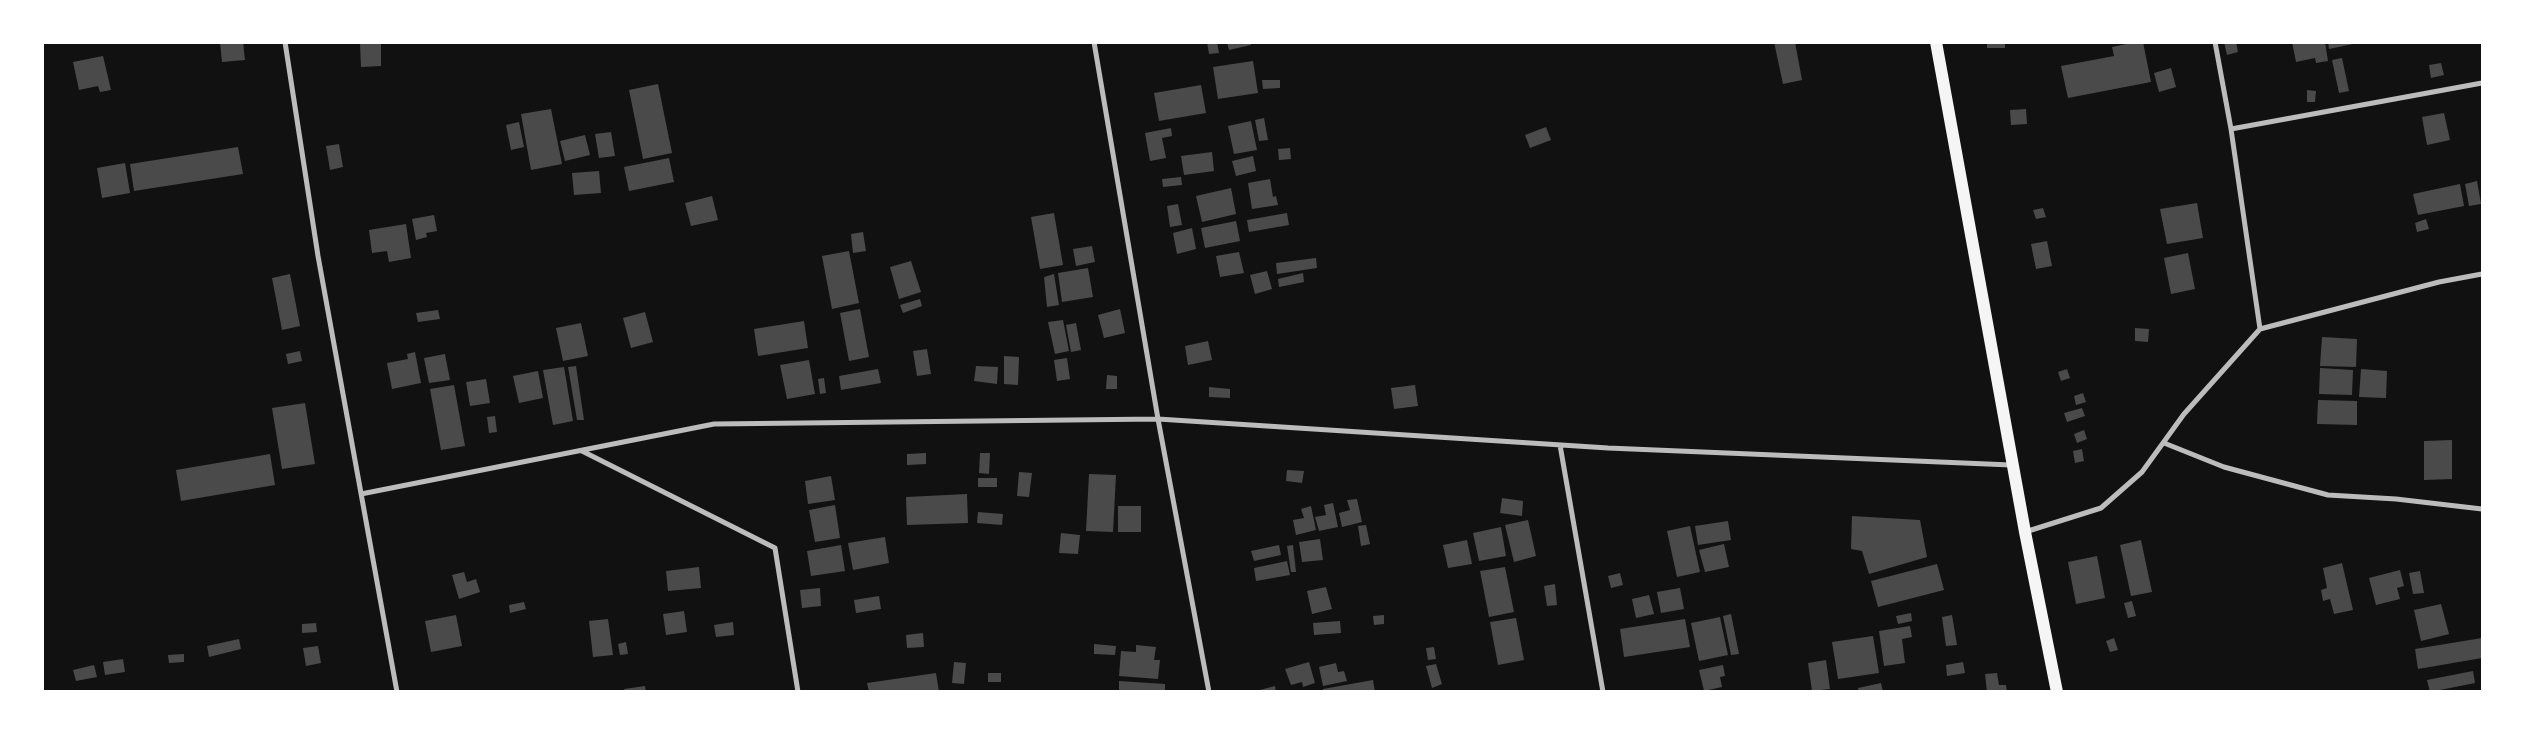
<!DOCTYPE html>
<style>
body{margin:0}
#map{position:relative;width:2525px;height:734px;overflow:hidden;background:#111;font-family:Figtree,sans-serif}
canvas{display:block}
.frame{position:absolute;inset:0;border:44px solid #fff;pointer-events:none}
</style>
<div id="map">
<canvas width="2525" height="734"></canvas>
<div class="frame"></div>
</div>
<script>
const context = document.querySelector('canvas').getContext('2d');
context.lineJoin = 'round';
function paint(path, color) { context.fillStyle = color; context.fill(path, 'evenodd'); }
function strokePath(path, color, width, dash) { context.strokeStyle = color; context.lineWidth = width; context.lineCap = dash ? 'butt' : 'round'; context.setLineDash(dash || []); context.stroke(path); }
paint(new Path2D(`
 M220 42H243L245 60 222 62Z
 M1207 42H1217L1219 53 1209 54Z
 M1227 42H1250L1251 45 1229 50Z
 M1774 42H1795L1802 80 1783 84Z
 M1987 42H2005V48H1987Z
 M2136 42H2143L2151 82 2068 98 2061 66 2114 56 2112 47Z
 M2224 42H2236L2238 52 2227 55Z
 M2292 42H2325L2328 61 2316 63 2315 58 2296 62Z
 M2328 42H2358V43L2329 49Z
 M381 43V66L361 67 360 44Z
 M103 56 111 90 100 92 98 86 79 90 73 62Z
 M2342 58 2349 91 2339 93 2332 60Z
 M1253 61 1258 93 1218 99 1213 67Z
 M2441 63 2444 75 2431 78 2429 65Z
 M2171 68 2176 87 2159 92 2154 73Z
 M1262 80H1280V88L1263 89Z
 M658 84 672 153 643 159 629 90Z
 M1201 85 1206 113 1159 121 1154 93Z
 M2307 90 2316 91 2315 102H2307Z
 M551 109 562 164 531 170 521 114Z
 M2026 109 2027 124 2011 125 2010 110Z
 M2444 113 2450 140 2427 145 2422 117Z
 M1264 118 1268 140 1259 141 1255 120Z
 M1251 121 1257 150 1234 154 1228 126Z
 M519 122 524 147 511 150 506 125Z
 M1546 127 1551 140 1530 148 1525 135Z
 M1171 128 1172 136 1162 138 1166 158 1150 161 1145 133Z
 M611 132 615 156 599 158 595 134Z
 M585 135 590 155 565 161 560 141Z
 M339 144 343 167 330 170 326 146Z
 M238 147 243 174 134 191 130 164Z
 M1290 148 1291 159 1279 160 1278 149Z
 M1212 152 1214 171 1184 175 1181 156Z
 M1253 156 1256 171 1236 176 1232 161Z
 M669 158 674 182 629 191 624 167Z
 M125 163 130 193 102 198 97 168Z
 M599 171 601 193 574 195 572 173Z
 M1181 177 1182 185 1163 187 1162 179Z
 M1270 179 1273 197 1276 196 1278 205 1252 209 1248 183Z
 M2477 181 2481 204 2469 206 2465 184Z
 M2460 184 2464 206 2418 215 2413 194Z
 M1231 188 1236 214 1202 222 1196 196Z
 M712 196 718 220 691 226 685 203Z
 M2197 203 2203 238 2167 244 2160 209Z
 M1178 204 1182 225 1170 227 1167 206Z
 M2043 208 2046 217 2036 219 2033 210Z
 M1054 213 1063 265 1040 269 1031 217Z
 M1287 213 1289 225 1249 232 1247 220Z
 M434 215 437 231 426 233 427 237 416 240 412 219Z
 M2426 219 2429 229 2417 232 2415 223Z
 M1236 221 1240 241 1205 248 1201 228Z
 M406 224 411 258 389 262 387 251 372 253 369 230Z
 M1192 228 1196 249 1177 254 1173 233Z
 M863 232 866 251 853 253 851 234Z
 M2047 241 2052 266 2036 269 2031 244Z
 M1092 246 1095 262 1076 266 1073 249Z
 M849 251 859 303 832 309 822 256Z
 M1239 252 1244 273 1220 277 1216 256Z
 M2188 253 2195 289 2171 294 2164 258Z
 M1316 258 1317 268 1277 274 1276 263Z
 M911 261 921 292 899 299 890 267Z
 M1088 268 1093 297 1062 302 1058 273Z
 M1267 271 1272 289 1255 294 1250 275Z
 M1303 273 1304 282 1279 287 1278 279Z
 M290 274 300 326 282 330 272 278Z
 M1054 274 1059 305 1047 307 1044 277Z
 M920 299 922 306 903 313 900 305Z
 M860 309 869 357 849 361 840 313Z
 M1120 309 1125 333 1104 338 1098 315Z
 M438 310 440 319 418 322 416 313Z
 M645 312 653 342 631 348 623 318Z
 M1063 320 1069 351 1055 354 1048 322Z
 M804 321 808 348 758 356 754 329Z
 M581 323 588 356 563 361 556 328Z
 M1076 323 1081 350 1071 352 1066 325Z
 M2135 328 2149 329 2148 342 2135 341Z
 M2322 337 2357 339 2356 367 2320 366Z
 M1208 341 1212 360 1188 365 1185 346Z
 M927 349 931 374 917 376 913 351Z
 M300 351 302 361 288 364 286 354Z
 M415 352 421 383 392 389 387 363 408 359 407 354Z
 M445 354 450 380 429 383 424 358Z
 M1004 356 1019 357 1018 385 1004 384Z
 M1067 358 1070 379 1057 381 1054 360Z
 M809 360 815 394 787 399 780 365Z
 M576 366 584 420H577L568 367Z
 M976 366 998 367 997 384 974 381Z
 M564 367 573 421 553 425 543 370Z
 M2320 368 2353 370 2352 395 2319 394Z
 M878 369 881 383 841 390 839 376Z
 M2067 369 2070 378 2061 381 2058 372Z
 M2361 369 2387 371 2386 398 2359 397Z
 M538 371 543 398 519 403 513 376Z
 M1107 375 1117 376V389H1106Z
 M824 378 826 393 820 394 818 379Z
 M486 379 490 403 470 406 466 382Z
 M454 385 465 446 441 450 430 389Z
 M1415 385 1418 406 1394 409 1391 388Z
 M1209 387 1230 389V398L1209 397Z
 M2083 393 2086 402 2076 405 2074 396Z
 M2318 400 2357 401V425L2317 424Z
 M305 403 315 464 282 469 272 408Z
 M2082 408 2085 416 2067 422 2064 413Z
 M495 416 497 432 489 433 487 417Z
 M2084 430 2087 439 2077 443 2074 434Z
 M2452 440V479L2424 480V441Z
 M2082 449 2084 461 2075 463 2073 451Z
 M926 453V464L907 465V454Z
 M980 453H990L989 474 979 473Z
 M270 454 275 485 181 501 176 470Z
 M1287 470 1304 471 1302 483 1286 481Z
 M1019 472 1032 473 1029 497 1017 496Z
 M1089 474 1116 475 1113 532 1086 531Z
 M831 476 835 500 808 504 805 481Z
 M978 478H997V487H978Z
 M967 494 968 523 907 525 906 497Z
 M1502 498 1523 501 1522 516 1500 513Z
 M1357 499 1362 522 1342 527 1339 513 1350 510 1347 500Z
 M1333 503 1338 527 1319 531 1315 517 1326 515 1324 505Z
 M835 505 840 538 815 542 809 510Z
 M1118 506H1141V532H1118Z
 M1311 506 1316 530 1296 535 1293 520 1304 518 1301 509Z
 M978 512 1003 514 1002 525 977 523Z
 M1852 516 1920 520 1927 557 1869 574 1862 551 1851 549Z
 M1528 520 1536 556 1514 562 1505 525Z
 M1728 521 1731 540 1698 545 1695 526Z
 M1366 525 1370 544 1361 546 1358 526Z
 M1690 526 1700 572 1677 577 1667 531Z
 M1501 527 1506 556 1479 561 1473 533Z
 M1061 533 1080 535 1078 554 1059 553Z
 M885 537 889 563 853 570 848 543Z
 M1320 539 1323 560 1302 562 1299 542Z
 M1467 540 1472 564 1448 568 1443 545Z
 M2141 540 2152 592 2131 596 2120 545Z
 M1724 544 1729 567 1705 572 1699 550Z
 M841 545 845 571 811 576 807 551Z
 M1279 545 1281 555 1254 561 1251 551Z
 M1293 545 1296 572H1291L1287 546Z
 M2097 556 2105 598 2076 604 2068 562Z
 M1287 561 1290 575 1256 581 1254 568Z
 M2342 563 2353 610 2334 614 2330 599 2323 601 2321 590 2327 588 2323 568Z
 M1937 564 1944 590 1878 607 1871 581Z
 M699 567 701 588 668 591 666 571Z
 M1505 567 1514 612 1489 617 1480 571Z
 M2400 570 2404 586 2397 588 2400 599 2376 605 2369 578Z
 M2420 571 2424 593 2413 594 2409 573Z
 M464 572 467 582 476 579 480 592 459 599 452 575Z
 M1620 573 1623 585 1611 588 1608 576Z
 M1555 584 1557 605 1547 606 1544 586Z
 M1326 587 1332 609 1312 614 1307 591Z
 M820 588 821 606 802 608 800 590Z
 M1680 588 1684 609 1661 613 1657 592Z
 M1649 595 1654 614 1636 618 1632 599Z
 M879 596 881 609 856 613 854 600Z
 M2132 601 2136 616 2128 618 2124 603Z
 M524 602 526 609 510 613 509 605Z
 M2441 604 2449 634 2421 641 2414 610Z
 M684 611 687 632 666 635 663 614Z
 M1911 613 1912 621 1898 624 1896 616Z
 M1731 614 1739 654 1731 655 1723 616Z
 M456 615 462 646 431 652 425 621Z
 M1384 615V624L1374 625 1373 616Z
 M1952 615 1957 645 1946 646 1942 617Z
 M1720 617 1728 655 1699 661 1691 623Z
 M1516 618 1524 660 1498 665 1490 622Z
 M608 619 613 655 593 657 589 621Z
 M1685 619 1690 647 1624 657 1620 629Z
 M1340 621 1341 633 1314 635 1313 623Z
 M733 622 734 635 716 637 714 625Z
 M316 623 317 632 302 633V624Z
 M1910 626 1912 637 1902 639 1905 663 1884 666 1879 631Z
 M923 633 924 647 907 648 906 635Z
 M1873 636 1879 673 1838 679 1832 642Z
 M2114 638 2118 650 2110 652 2106 641Z
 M2482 638V658L2418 669 2415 649Z
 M239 639 241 649 209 657 207 646Z
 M626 642 628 654 620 655 618 644Z
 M1094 644 1116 646 1115 655 1094 654Z
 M1136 645 1156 647 1154 660H1160L1158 679 1119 676 1121 651 1136 652Z
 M318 646 321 663 306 666 303 648Z
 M1434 647 1436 659 1428 660 1426 648Z
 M184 654V662L169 663 168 655Z
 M123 659 125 672 105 675 103 662Z
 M1826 660 1830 689 1812 691 1808 663Z
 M954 662 966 663 964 684 952 683Z
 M1309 662 1315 683 1303 687 1302 682 1291 685 1285 669Z
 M1963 662 1965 673 1947 676 1946 665Z
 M1336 663 1338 672 1344 671 1347 681 1323 686 1319 667Z
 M1436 664 1442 684 1432 688 1426 666Z
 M94 665 97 677 76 681 73 670Z
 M1723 665 1725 676 1720 677 1722 687 1704 691 1699 670Z
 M2473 671 2475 683 2430 692 2427 680Z
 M936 673 939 692H869L867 683Z
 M988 673H1001V682H988Z
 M1997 673 1999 685H2006L2007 692H1987L1985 674Z
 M1373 680 1375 692H1323V689Z
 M1119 681 1165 684V692H1119Z
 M1881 683 1883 692H1859L1858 688Z
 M645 686 646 692H625L624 689Z
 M1275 686 1276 692H1256V691Z`), '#4a4a4a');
strokePath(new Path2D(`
 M285 42 318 256 397 692
 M1094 42 1158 419 1209 692
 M2215 42 2231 129 2260 329
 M2231 129 2482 83
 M2164 443 2224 467 2328 495 2396 499 2482 509
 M1560 445 1603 692
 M582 451 775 548 798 692
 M361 494 714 424 1158 419 1608 448 2011 465
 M2025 532 2101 508 2142 472 2184 414 2260 329 2439 282 2482 274`), '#bcbcbc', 5);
strokePath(new Path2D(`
 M1936 42 2025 532 2057 692`), '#f5f5f5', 12);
</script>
